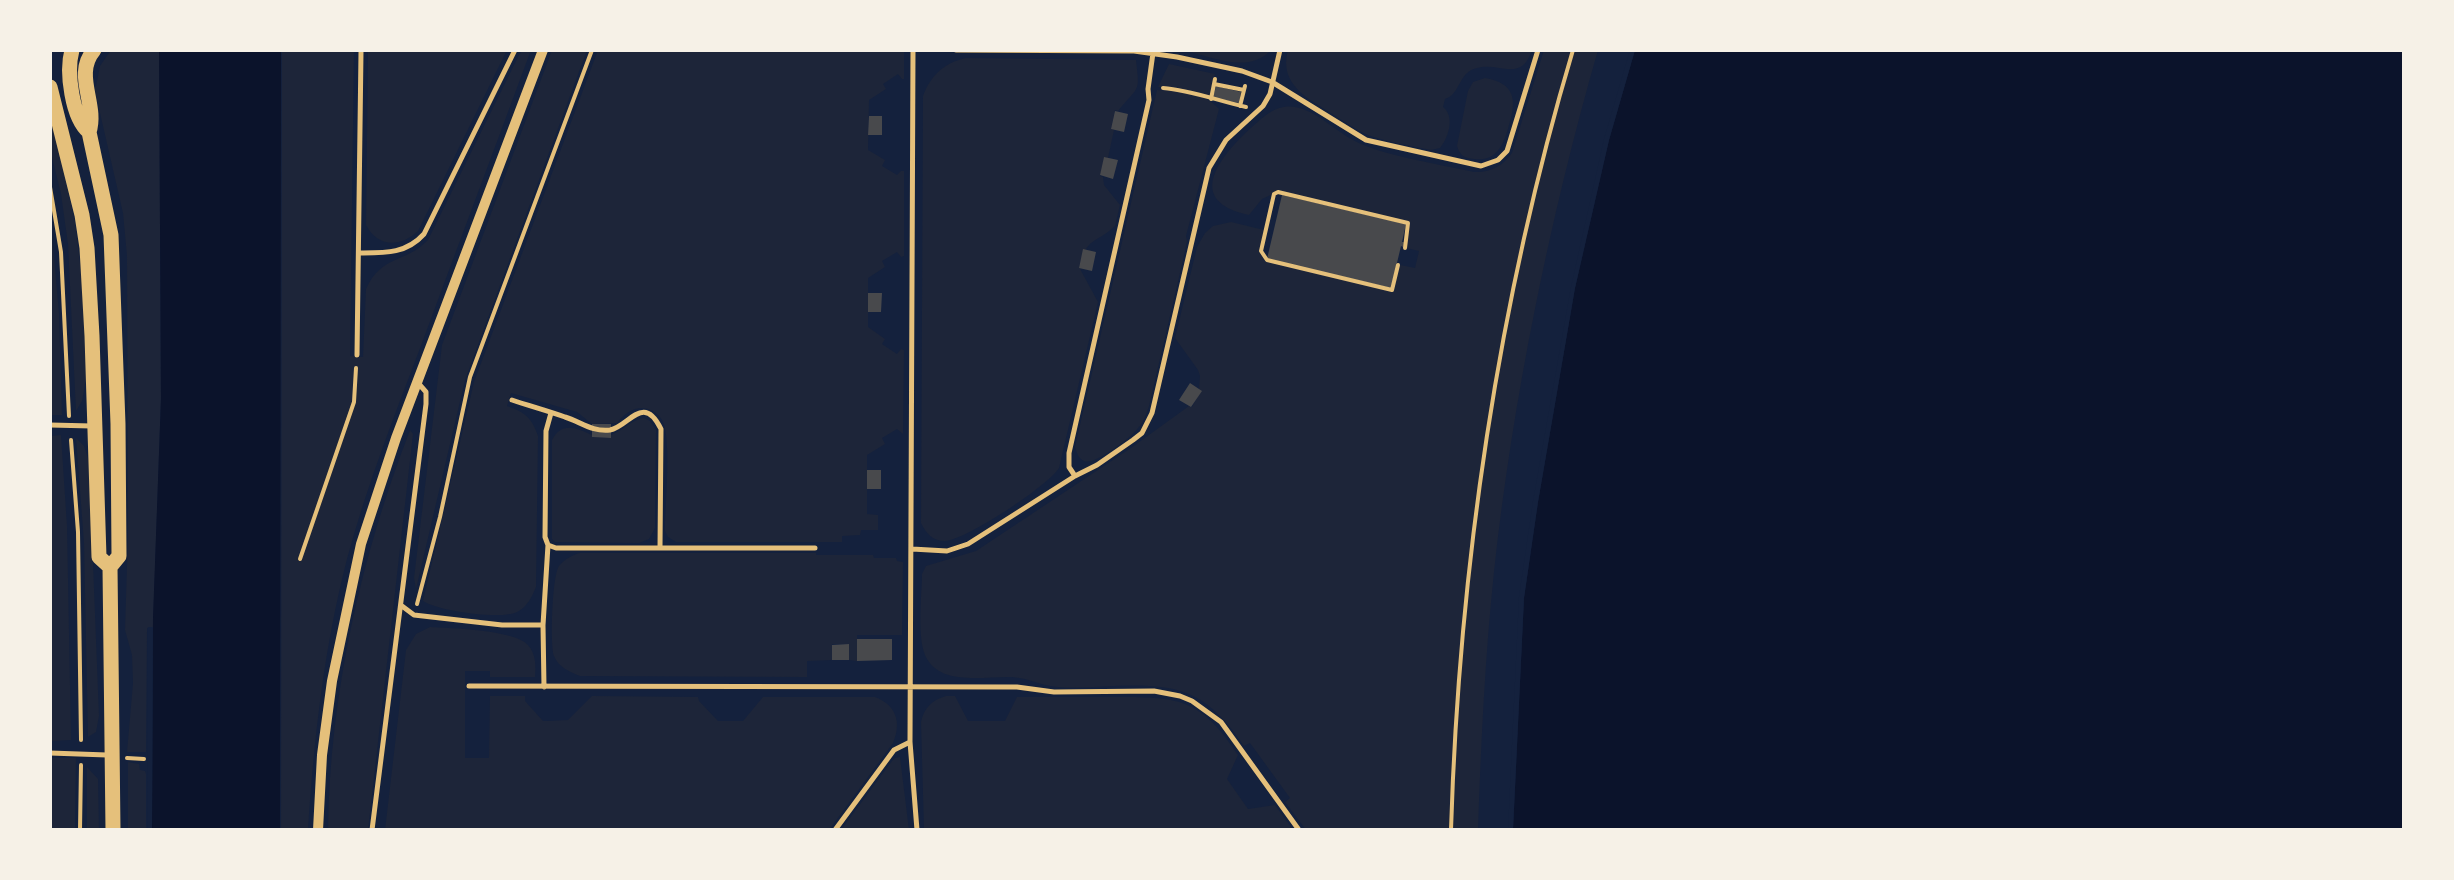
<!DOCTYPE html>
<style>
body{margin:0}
#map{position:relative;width:2454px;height:880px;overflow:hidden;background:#14213d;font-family:Montserrat,sans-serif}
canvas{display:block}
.frame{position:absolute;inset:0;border:52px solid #f6f1e7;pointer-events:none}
</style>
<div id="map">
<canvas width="2454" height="880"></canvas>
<div class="frame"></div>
</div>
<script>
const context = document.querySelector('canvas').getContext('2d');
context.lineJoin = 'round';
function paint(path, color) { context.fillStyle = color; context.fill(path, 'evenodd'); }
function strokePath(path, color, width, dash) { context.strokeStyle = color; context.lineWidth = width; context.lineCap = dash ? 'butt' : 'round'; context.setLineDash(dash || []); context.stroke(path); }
paint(new Path2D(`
 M111 50H159L161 398 153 627 147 628 146 752H127L133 683 132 655 125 630 128 534 127 256 123 213 94 87 96 86 100 66Z
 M282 50H354L350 356 363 357 366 289C382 254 405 264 428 240L519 55 523 50H531C495 148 458 245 422 343 395 414 367 485 347 559 324 648 314 738 308 830H281Z
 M368 50H507L418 231C401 247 378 248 366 225Z
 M552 50H587L465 380 416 589 414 578 442 345Z
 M598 50H904V79H902L898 74 883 84 886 89 869 100 868 150 885 160 882 166 897 175 901 171H904V256L901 257 897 252 882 261 885 267 868 278V327L885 339 882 344 897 354 901 349 904 350 903 434 897 429 882 438 885 444 867 455V514L878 515V530H861L860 535 842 536V542H676L668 537 665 531C665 508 672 437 662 420 658 413 651 409 643 408 630 408 624 415 617 423L592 424 577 412 511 393 507 406C525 412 532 418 538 436L536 587C532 597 527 607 517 612 501 620 438 611 423 601L474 382Z
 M1182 50H1271C1249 75 1210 56 1182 50Z
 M1288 50H1532C1521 83 1500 62 1477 68 1458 72 1461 94 1445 99L1443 107C1455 116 1449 137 1440 148L1431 150C1410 146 1388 142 1368 135 1356 130 1345 122 1334 115 1309 99 1278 85 1288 50Z
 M1544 50H1598C1550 217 1513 398 1494 572 1485 657 1481 744 1478 830H1306L1285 802 1290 798 1250 743 1244 746C1229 725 1214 705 1189 694 1150 678 1099 690 1058 687 1042 686 1028 678 1012 677 985 676 943 686 927 659 916 641 922 595 922 574L926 566 976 551 1131 448 1189 406 1192 407 1201 391 1199 389 1200 376 1198 370 1175 338 1197 247 1205 233 1213 226 1231 222 1264 230 1259 252 1266 262 1393 291 1400 265 1415 268 1419 251 1406 248 1409 222 1279 191 1262 199 1249 215C1183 201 1220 156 1252 127 1261 119 1271 109 1284 107 1309 103 1333 130 1353 140 1383 156 1439 164 1474 172 1490 173 1503 166 1512 153Z
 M966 58 1136 60C1140 94 1139 85 1118 111L1115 110 1111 129 1114 130 1108 158H1104L1100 176 1103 177 1104 185 1120 205 1115 226C1096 244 1087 236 1079 267L1098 302 1059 468C1048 486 966 540 945 541 932 541 926 533 921 523L923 96C931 75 944 63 966 58Z
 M1169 64 1215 74 1209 97 1180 88 1158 87Z
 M1485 78C1515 83 1517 100 1509 125 1504 144 1497 162 1474 159 1463 158 1460 155 1457 146L1468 91 1473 82Z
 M1157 90C1179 91 1204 92 1219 109L1186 236 1187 241 1183 260 1149 406C1146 414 1144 422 1138 428 1132 437 1094 466 1084 461 1078 458 1077 453 1075 447Z
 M50 112 75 222 82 280 86 379 82 401 76 411 68 244 61 194 50 149Z
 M50 212 59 313 62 415H50Z
 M644 418 650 421 656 430 655 528 649 539 639 543 555 542 552 539V440C562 421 576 428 592 435V437L610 438 611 435C623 430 633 419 644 418Z
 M410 430 413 434 368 830H328C330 693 361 557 410 430Z
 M61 435 67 526 71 740 50 741V436Z
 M76 438 84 446 89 461 99 716 96 732 88 737 84 543Z
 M580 553H816V555H873L874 558H896L897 561 903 562 902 635H857V661L849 660V644H832V660L807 661V677L580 676C570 672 558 667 554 656 550 644 552 576 559 566 565 559 572 555 580 553Z
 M430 627C451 628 515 630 528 645 536 654 536 666 535 677H490V671H465V758H489L490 696H525V701L543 721H547L568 720 592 696 698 697 699 701 718 721H743L763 697H875C896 705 902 722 893 743L829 830H385L406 650 416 634Z
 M946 696H955L968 721H1005L1017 697C1049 697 1081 697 1112 697 1178 697 1200 697 1238 755L1227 779 1248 809 1275 805 1293 830H924L921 722C924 708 932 700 946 696Z
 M900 757 909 830H841L892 761 895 758Z
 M50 758H76L75 830H50Z
 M128 762 139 764 140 770 145 771 146 774V830H128Z
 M87 767 98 779 99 830H87Z`), '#1d2539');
paint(new Path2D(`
 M159 50H281L280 830H152L153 618 161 398Z
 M1635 50H2404V830H1513L1524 598 1538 502 1575 288 1609 140Z`), '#0b132b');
paint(new Path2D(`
 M1630 50H1635L1609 140 1575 288 1538 502 1524 598 1513 830H1508L1519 597 1533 501 1571 287 1604 139Z
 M148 627H153L152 830H147Z`), '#14213d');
paint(new Path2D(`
 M1216 86 1241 92 1239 103 1213 98Z
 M1115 111 1128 114 1124 132 1111 129Z
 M869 116H882V135H868Z
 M1104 157 1118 160 1113 179 1100 175Z
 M1282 195 1406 224 1402 242H1405L1403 247 1401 246 1391 288 1267 259Z
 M1083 249 1096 252 1092 271 1079 268Z
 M868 293H882L881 312H868Z
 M1190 383 1202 391 1191 407 1179 400Z
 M592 424H611V438L592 437Z
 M867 470H881V489H867Z
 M857 639H892V660L857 661Z
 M849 644V660H832V645Z`), '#48494c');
strokePath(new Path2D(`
 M1214 84 1244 90
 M1163 88C1191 90 1218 101 1246 107
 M1211 99 1215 79
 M1240 106 1245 86
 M50 187 61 252 69 416
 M1398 265 1392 290 1267 260 1261 251 1274 194 1278 192 1408 223 1405 248
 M71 440 78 532 81 740
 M300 559 354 402 356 368
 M417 604 440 517 470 377 592 50
 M127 758 144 759
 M80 830 81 765
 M1451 830C1459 569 1498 301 1573 50`), '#e5c07b', 4);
strokePath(new Path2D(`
 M913 50 910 742 917 830
 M956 50 1134 51 1177 57 1242 71 1272 82 1366 140 1481 166 1498 160 1507 151 1538 50
 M359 253C385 253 406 254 424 234L515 50
 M357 355 361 52
 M512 400C530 406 548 411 565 417 581 422 592 432 610 430 629 427 643 392 661 429L660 548
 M50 425 92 426
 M1075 476 1069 467V453L1149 100 1148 89 1153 53
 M548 545 556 548H815
 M912 549 947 551 968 544 1075 476 1097 465 1133 440 1142 433 1152 413 1209 168 1226 140 1263 106 1270 94 1280 50
 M402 606 414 615 502 625H543
 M469 686 1017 687 1054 692 1154 691 1180 696 1192 701 1221 722 1299 830
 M544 687 543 625 548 545 545 537 546 431 551 413
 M50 753 107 755
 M372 830C389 688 409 546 426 404V392L419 384
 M835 830 894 750 910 742`), '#e5c07b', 5);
strokePath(new Path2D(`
 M318 830 322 755 332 681 361 544 396 438 543 50`), '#e5c07b', 10);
strokePath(new Path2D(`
 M72 50C66 72 72 118 89 132
 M94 50C73 75 98 104 89 132L111 235 118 424 119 556 110 567 113 830
 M50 87 82 215 87 248 92 336 99 557 110 567`), '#e5c07b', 15);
</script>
